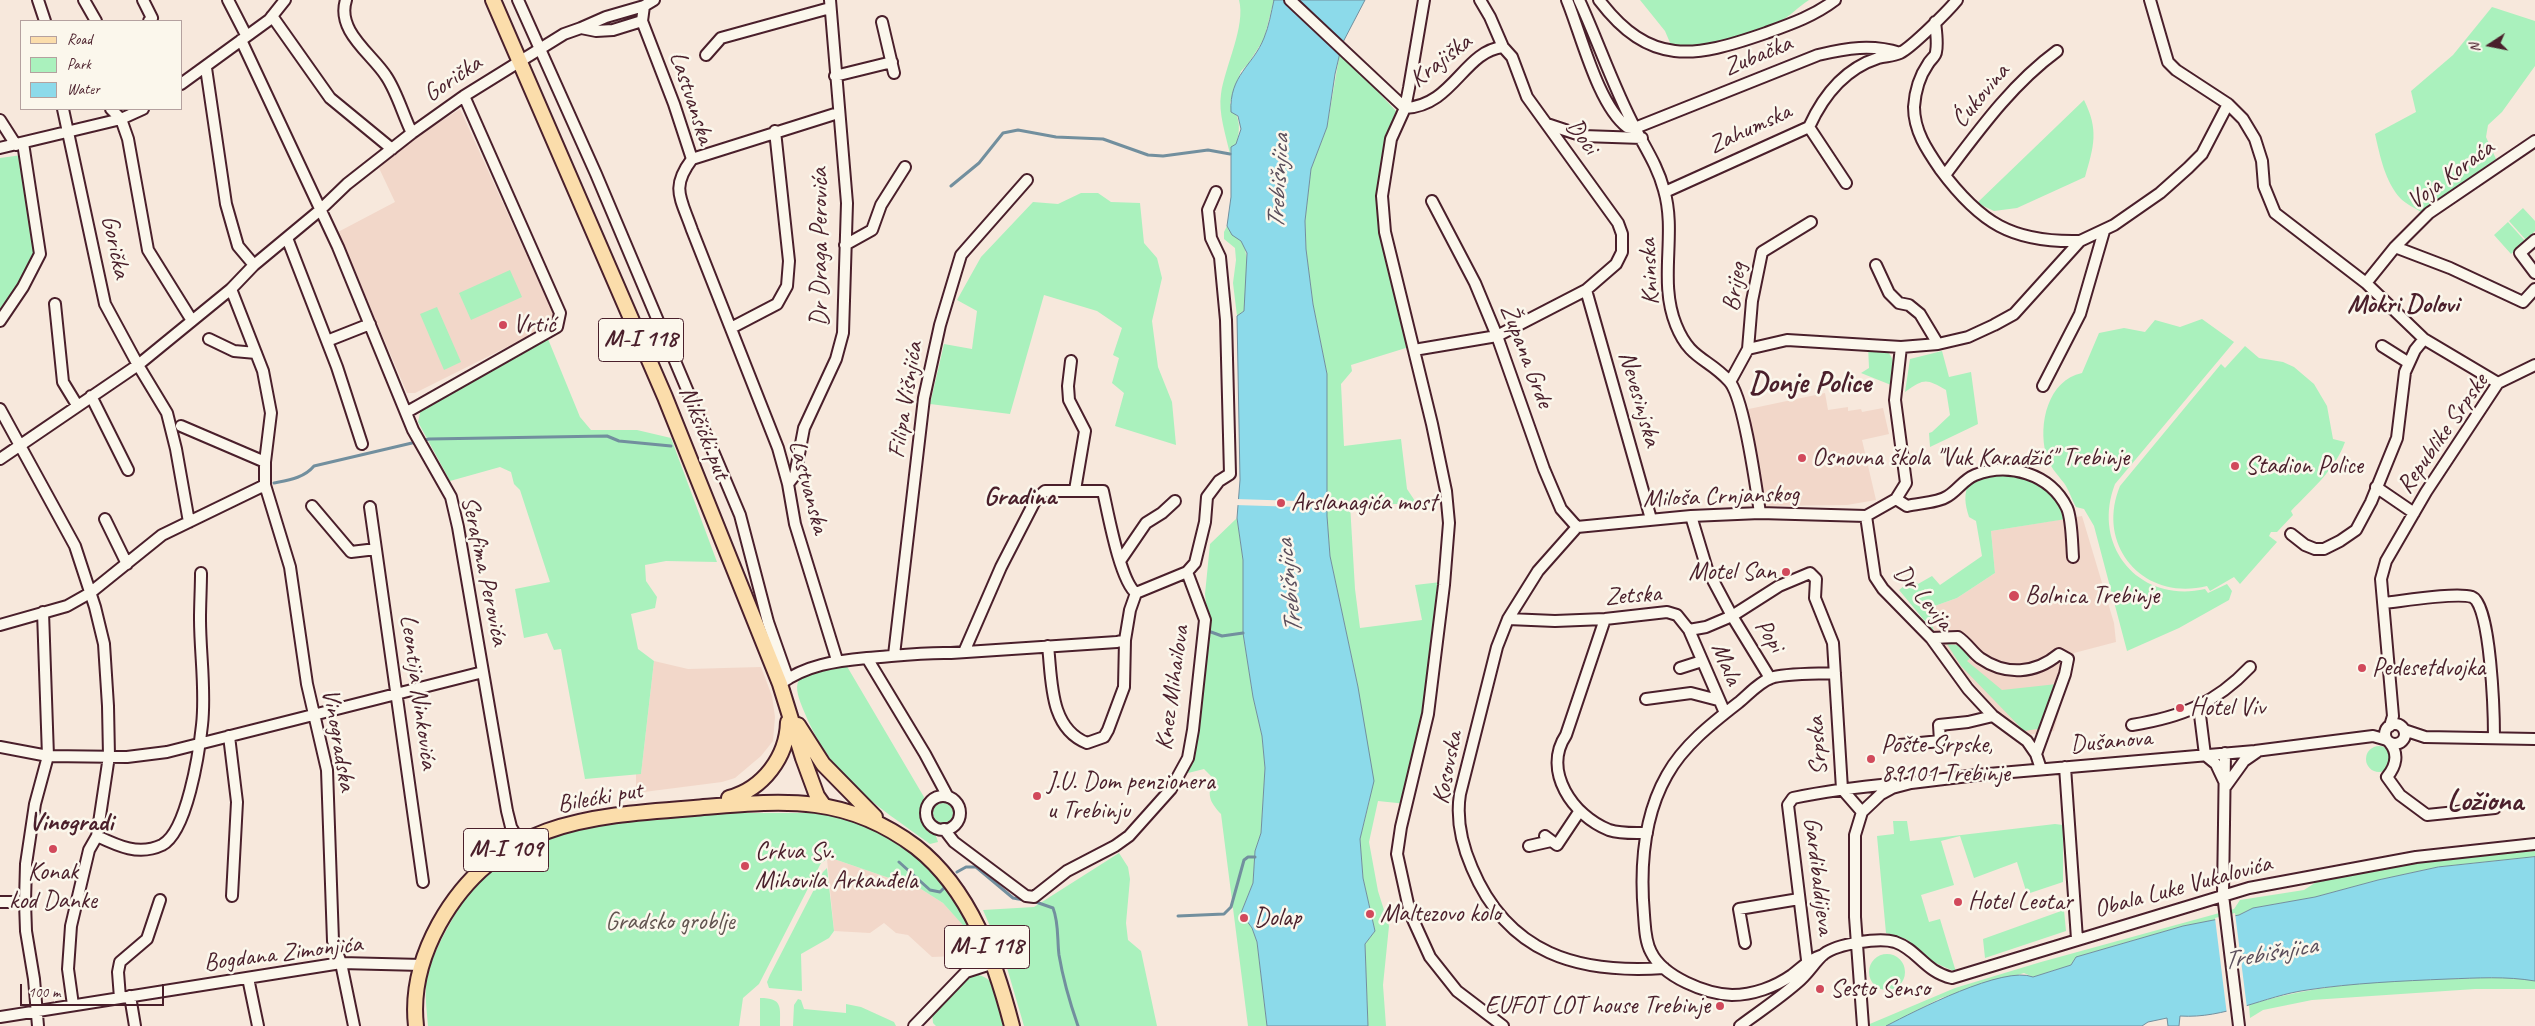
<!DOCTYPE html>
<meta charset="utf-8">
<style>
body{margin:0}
#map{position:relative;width:2535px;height:1026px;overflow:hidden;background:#f7e8dc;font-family:Caveat,sans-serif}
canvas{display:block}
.legend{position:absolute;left:20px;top:20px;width:162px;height:90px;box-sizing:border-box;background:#fbf7ec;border:1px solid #b4a19f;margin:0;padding:6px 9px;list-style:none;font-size:15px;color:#4a1f2b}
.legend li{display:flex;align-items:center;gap:10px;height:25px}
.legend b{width:25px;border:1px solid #b4a19f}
.north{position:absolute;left:2465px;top:20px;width:50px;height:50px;-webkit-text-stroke:4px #fbf7ec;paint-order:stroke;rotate:259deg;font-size:14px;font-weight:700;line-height:20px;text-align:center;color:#4a1f2b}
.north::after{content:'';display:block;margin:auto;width:18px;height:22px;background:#4a1f2b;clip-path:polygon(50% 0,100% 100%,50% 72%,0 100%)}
.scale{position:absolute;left:20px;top:984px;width:144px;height:22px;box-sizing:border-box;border:2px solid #4a1f2b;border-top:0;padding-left:6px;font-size:15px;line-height:18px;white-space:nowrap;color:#4a1f2b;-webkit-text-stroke:4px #fbf7ec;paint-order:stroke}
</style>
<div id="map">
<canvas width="2535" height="1026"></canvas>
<ul class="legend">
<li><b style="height:6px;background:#fbddab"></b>Road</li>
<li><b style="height:14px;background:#aaf1bd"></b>Park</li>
<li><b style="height:14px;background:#8cdaea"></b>Water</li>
</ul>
<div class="north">N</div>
<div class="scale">100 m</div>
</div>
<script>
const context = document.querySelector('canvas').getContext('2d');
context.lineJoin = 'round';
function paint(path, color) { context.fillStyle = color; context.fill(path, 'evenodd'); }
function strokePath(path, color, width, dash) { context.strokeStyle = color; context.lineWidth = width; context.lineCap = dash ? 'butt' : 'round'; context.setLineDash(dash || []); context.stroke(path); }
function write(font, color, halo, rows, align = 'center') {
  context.font = font + ' Caveat,sans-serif'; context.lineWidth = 5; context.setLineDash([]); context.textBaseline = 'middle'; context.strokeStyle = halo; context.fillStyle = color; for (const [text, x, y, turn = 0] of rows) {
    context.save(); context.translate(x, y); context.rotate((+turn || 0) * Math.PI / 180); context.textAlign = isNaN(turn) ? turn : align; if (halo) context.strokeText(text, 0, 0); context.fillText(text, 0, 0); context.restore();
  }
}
paint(new Path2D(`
 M460 109 553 313 551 325 415 393H407L338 232 395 202 379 168 410 141Z
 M1825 393 1828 410 1848 407V411L1861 409 1862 412 1883 408 1889 434 1862 440 1876 500 1847 505 1763 506 1744 410Z
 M2082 516 2114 623 2116 642 2074 653 2054 731 2027 735 1998 712 1962 670 1934 632 1929 608 1957 598 1995 573 1991 531Z
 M654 661 688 669 761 667 772 696 775 717 773 741 761 756 735 778 722 782 636 793V774H641Z
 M827 859H834L921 889 943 903 971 933 956 956 932 957 908 935 896 933 884 923 870 933 834 931Z`), '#f2d7c9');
paint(new Path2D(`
 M1239 0H1274L1264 39 1248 64 1241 71 1230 103C1240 119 1241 127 1236 145L1231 148 1230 154C1226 136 1218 112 1221 94 1225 66 1246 26 1239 0Z
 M1640 0H1809C1798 7 1789 17 1778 23 1752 39 1701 47 1671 45L1665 31Z
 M2492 7 2535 21V66L2502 112 2488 125 2486 137 2496 159 2421 212C2415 208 2406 204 2401 199 2385 182 2380 156 2375 134L2416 112 2411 91 2453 55Z
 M1340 52 1378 87 1379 93 1396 111 1378 195V219L1409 347 1351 365 1352 371 1341 384 1344 446 1401 439 1407 489 1417 504H1350L1355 589 1360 628 1422 620 1415 585 1441 582 1428 714 1407 804 1378 801 1369 842 1378 891 1389 926 1383 985 1386 1026H1368V1022L1365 944 1375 931 1363 878 1360 839 1370 799 1358 687 1330 556 1327 516V374L1313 304 1306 249 1305 221 1311 169 1327 127Z
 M2084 100C2099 130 2094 146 2085 177L2017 208 1994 211 1977 203Z
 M22 155 35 252 0 318V158Z
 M1081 193H1098L1111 202 1140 203 1144 243 1157 258 1162 278 1152 321 1158 367 1172 402 1176 445 1115 426 1124 393 1112 383 1119 358 1113 355 1122 328 1097 311 1044 295 1010 414 930 404 944 344 972 349 977 311 957 300 981 257 1033 202 1058 204Z
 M2523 208 2535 221V231L2526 240 2509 221Z
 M2508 222 2525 241 2511 254 2494 235Z
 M1227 226C1231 233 1239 237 1243 243 1250 258 1246 294 1244 311L1237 316 1233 283 1236 260 1235 248 1224 239V232Z
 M510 270 522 297 471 320 459 293Z
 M437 307 461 362 444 370 420 314Z
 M2202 319 2234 342 2115 484C2091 546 2139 604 2205 589L2208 593 2227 584 2232 591 2229 600 2179 628 2127 651 2094 526 2084 509 2076 507C2072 500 2069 490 2064 483 2057 474 2049 466 2046 454 2038 424 2048 380 2082 373L2099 333 2124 328 2145 332 2155 320 2180 327Z
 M548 339 580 417 591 430H637L671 438 717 562 666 561 645 565 646 581 657 597 655 608 631 614 638 649 654 661 641 774 585 779 561 649 554 650 547 633 524 638 515 589 550 582 520 490 514 484 511 472 500 467 450 481 418 422 421 409 428 404Z
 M1868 345C1896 350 1895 359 1891 385L1861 373 1869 368Z
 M2245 346 2259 358 2283 362 2294 367 2314 384 2327 406 2333 439 2345 442C2335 470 2311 490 2291 511L2293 515 2277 532H2271L2269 536 2277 542 2240 584 2234 577 2210 591 2207 586C2144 602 2095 546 2120 486L2221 364 2225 368Z
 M1942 351 1949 377 1971 372 1978 424 1930 447 1929 433 1932 432 1950 415 1946 390C1926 379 1925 378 1905 392L1910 359Z
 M2000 472C2038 481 2050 481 2066 519L1991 531 1995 573 1957 598 1929 608 1934 632 1899 590 1913 579 1918 584 1932 576 1940 585 1982 556 1976 521 1969 517C1965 504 1963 494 1970 481Z
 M1237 518 1243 560V633L1253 697 1262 736 1265 768 1261 833 1255 851 1253 883 1241 913 1252 928 1257 942 1267 1026H1248L1221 814C1209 801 1207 795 1213 778L1204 769 1188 773 1195 743 1208 623 1205 594 1210 544Z
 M1947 644 1966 646 1973 655 1967 661 2002 690 2057 684 2044 728 2024 731 1961 666Z
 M845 663 924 797 920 813C928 826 934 827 938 842L930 844C872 802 831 778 803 709 800 701 794 688 799 680 808 668 832 666 845 663Z
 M2366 759a13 13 0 1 1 26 0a13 13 0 1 1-26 0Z
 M933 813a10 10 0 1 1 20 0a10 10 0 1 1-20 0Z
 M714 813H838L890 835 942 876 977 939C976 950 972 959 961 962L956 956 970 933 943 903 921 889 834 859H827L821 863 759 984 743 998 739 1026H428C427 1013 425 998 426 984 429 961 442 938 453 918 464 899 475 881 492 867 542 823 650 820 714 813Z
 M1893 821H1907L1910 841 2055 824 2063 825V882L2027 894 2017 862 1974 878 1960 836 1941 841 1954 885 1921 895 1929 922 1940 919 1956 972 1933 962 1906 939 1886 933 1877 836 1894 834Z
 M2535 851V857L2438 867 2378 880 2315 897 2253 908 2239 915 2183 926 2076 957 2071 965 2033 977 2024 973 1941 998 1886 1026H1865L1955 988 2041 962 2234 909 2240 900 2304 890 2321 879 2422 860Z
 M1119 853 1128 867 1130 879 1126 923 1128 940 1141 951 1157 1026H1024L1005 961 983 910 1034 907Z
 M827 868 834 931 829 938 801 954 802 991 769 988 767 982 770 975 823 872Z
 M2064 910 2066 931 1985 958 1983 939Z
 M1869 972a18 18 0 1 1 36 0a18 18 0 1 1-36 0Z
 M968 974C1000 973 999 1002 1007 1026H936L933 1023 932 1011Z
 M2512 977 2535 981V989H2475L2312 1000 2263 1010 2250 1018 2249 1005C2333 978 2425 980 2512 977Z
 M760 998C783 998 780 1007 780 1026H760Z
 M798 999 801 1000 804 1009 846 1013V1004L861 1007 894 1022 896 1026H793L794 1005Z`), '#aaf1bd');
const water = new Path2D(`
 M1274 0H1365L1342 44 1335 74 1327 127 1311 169 1305 221 1306 249 1313 304 1327 374V516L1330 556 1358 687 1374 781 1360 839 1363 878 1375 931 1365 944 1368 1026H1267L1257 942 1252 928 1241 913 1253 883 1255 851 1261 833 1265 768 1262 736 1253 697 1243 633V560L1237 518 1240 480 1237 316 1244 311 1247 253 1241 241 1232 235 1227 226 1231 197V147L1236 144 1241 129 1238 116 1231 112C1229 75 1253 66 1264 38 1269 26 1271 13 1274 0Z
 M2535 857V981C2506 976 2477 978 2448 979 2401 981 2353 983 2307 990 2264 996 2225 1019 2180 1016L2179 1026H2168L2167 1018 2148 1022 2142 1026H1886C1915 1011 2004 965 2033 977L2071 965 2076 957 2183 926 2239 915 2253 908 2315 897 2378 880 2438 867Z`);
paint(water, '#8cdaea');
strokePath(water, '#728f9e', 1);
paint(new Path2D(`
 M1236 499 1330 502V508L1235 505Z
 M2235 913 2247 1008 2227 1015 2215 918Z`), '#f7e8dc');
strokePath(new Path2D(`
 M951 186 979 163 1003 133 1018 130 1056 137 1103 139 1148 155 1163 156 1208 150 1230 154
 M274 483C289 480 304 478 314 466L429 439 607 436 619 441 671 446
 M1211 632 1222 636 1243 633
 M899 862 930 890 940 892 946 886
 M957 872 966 867H976L1013 898 1024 900
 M1033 901 1053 908C1059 923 1057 939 1059 955 1063 979 1070 1003 1078 1026
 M1178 916 1224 914 1231 907 1244 860 1248 857H1255`), '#728f9e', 3);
const minor = new Path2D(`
 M38 0 45 21
 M84 0 96 21
 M143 0 152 18 149 21
 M228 0 246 35
 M346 0C336 31 372 54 386 76 397 92 403 115 412 133
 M518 0 596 174 740 515 768 622 788 679
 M1290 0 1405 108C1453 106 1464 51 1503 47
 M1424 0 1409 88 1405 108 1391 139 1382 196 1385 232 1432 424 1446 491 1449 523 1444 585 1428 714 1401 827 1397 854 1410 913 1430 957 1457 991 1503 1026
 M1567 0C1581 34 1598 105 1627 127L1635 128 1818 55C1847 48 1872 44 1900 53
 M1579 0C1598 41 1614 89 1635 128 1646 149 1658 167 1664 190 1677 234 1658 281 1676 325 1690 360 1707 357 1729 381 1744 397 1756 487 1760 513
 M1599 0C1650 67 1694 58 1766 33 1791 24 1814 16 1835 0
 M2150 0 2168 62 2176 70 2228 104 2243 119 2255 139 2262 161 2264 186 2275 213 2366 283 2424 339 2498 383
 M272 16 330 98 392 149
 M642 21 674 104 692 159C670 188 681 198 692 230L778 448 788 484 795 524 837 660
 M882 22 894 73
 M1935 22C1936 31 1938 43 1936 52 1936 56 1930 60 1928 64 1919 77 1915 92 1914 107 1914 131 1927 150 1940 169 1980 223 2012 243 2080 241
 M581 28 606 17 644 6
 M241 40 338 247 413 430 451 497 458 527 507 811 511 827 520 842
 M706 55 721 38 830 8
 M206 68 226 204 238 246 254 265
 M835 76 892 62
 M181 84 269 20 285 0
 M63 109 105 304 138 365 167 413 176 449 189 522
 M111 109 121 119 128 139 148 250 191 319
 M0 120 16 145
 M1547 124 1583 136 1642 138
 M1809 127 1846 183
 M0 148 121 119 143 109
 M692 159 838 113
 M1945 175C1979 130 2012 84 2057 51
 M1665 192 1809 127C1823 96 1844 69 1878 58 1885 56 1894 56 1900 53 1912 47 1948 11 1957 0
 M1432 201 1475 283 1497 336 1544 469 1561 509 1577 527
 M287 238 337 367 362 444
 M2535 240 2520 253 2535 273
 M845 245 872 230 881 205 905 167
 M2395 247 2450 268 2523 302 2535 289
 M1876 265 1889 293 1899 303 1909 305 1920 314 1938 344
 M2366 283 2395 247 2429 213 2535 141
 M231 289 263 371 271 413 265 462V485L290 567 307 684 327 770 333 941 341 963 354 1026
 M1586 290 1651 519
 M55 304 63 382 77 405
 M0 321 23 287 40 254 23 143
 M731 328 777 304 787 286 789 261 775 131
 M209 339 234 351 256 353
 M327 341 370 324
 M2382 346 2409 363
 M1748 349 1787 340 1901 347 1938 344 1968 337 1994 325 2014 314 2080 241 2114 225 2160 193 2188 168 2202 154 2228 104
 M1414 350 1497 336 1586 290 1616 264 1622 252V234L1618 223 1527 97 1512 57 1503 47 1490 17 1480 0
 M1071 361 1068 386 1069 400 1085 431 1075 490
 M1730 382 1748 349 1752 301 1762 252 1811 222
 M2043 386 2080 314 2104 231
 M91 396 128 470
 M0 409 75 546 95 607 104 644 108 706 109 756 97 836 89 850 71 926 68 969 73 1005
 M407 412 557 327 560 313 464 96
 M181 426 265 462
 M0 459 138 365 231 289 254 265 319 211 347 184 412 133 464 96 564 34 581 28 596 31 613 30 642 21 644 6 654 0
 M788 484 795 475 804 428 836 359 843 333 847 203 830 0
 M2376 487 2414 513
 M1896 499 1907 506C1918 503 1938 503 1948 496 1958 490 1963 480 1975 475 2008 462 2050 473 2067 508 2072 519 2072 544 2073 557
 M312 506 351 552 376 549
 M370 507 423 882
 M1866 516 1875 577 1883 589 1931 638 1968 689 1993 716 2027 741 2036 754 2041 769
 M105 519 127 564
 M1577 527 1538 571 1508 619 1497 647 1460 794C1456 819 1462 845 1472 868 1508 954 1578 974 1664 968
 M1577 527 1691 516 1760 513 1866 516 1896 499 1906 483 1895 400 1901 347
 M2291 534 2305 545 2315 549H2324L2340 541 2356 530 2371 502 2397 438 2405 372 2415 350 2424 339
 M1120 561 1146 523 1162 513 1175 501
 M2384 603C2403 601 2456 592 2472 597 2491 604 2494 715 2494 738
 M1508 619 1555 621 1605 619 1667 612 1677 615 1689 630 1706 627 1732 616 1707 569 1691 516
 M1605 619 1566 735C1542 771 1573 816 1609 830 1621 834 1634 833 1647 833
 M0 625 67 606 90 593 162 535 265 485
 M1689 630 1725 713
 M1931 638 1958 637C1967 643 1972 652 1980 658 2006 676 2035 674 2059 654L2068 659 2065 674 2036 754
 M1048 646C1052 680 1049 728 1087 743L1104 737 1108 730 1124 687 1125 640
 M964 652 1001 567 1036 499 1045 491H1103C1108 513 1120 581 1136 593
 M894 655 924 398 940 325 961 255 1027 180
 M867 658 925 754 948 797
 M1680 668 1702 661
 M1770 678 1732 616 1779 586 1810 573 1816 579 1815 598 1833 643 1842 789 1862 812
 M780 684C806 665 835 661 867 658 895 656 922 652 951 653L1117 642 1125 640 1130 610 1136 593 1187 572 1195 563 1205 522 1207 497 1219 481 1230 474 1226 320 1220 257 1211 238 1208 210 1216 192
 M1646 699 1691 693 1718 700
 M2199 707 2205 755 2216 764 2224 781
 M2385 734a10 10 0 1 1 20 0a10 10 0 1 1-20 0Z
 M2132 725C2181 717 2215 704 2250 667
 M2390 726 2393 716 2381 579 2386 561 2426 492 2498 383 2535 365
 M2404 730 2425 737 2535 739
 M229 736 237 802 232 896
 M2390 743C2399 754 2396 766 2387 777L2400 795 2427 815 2495 808
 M1900 745 1940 741 1939 725 1968 722 1993 716
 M0 747 48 756 127 757 167 752 483 672
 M2225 753 2223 895 2239 1026
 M2065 767 2077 939
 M2226 786 2244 761 2257 752
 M926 813a17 17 0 1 1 34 0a17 17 0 1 1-34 0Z
 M944 829 954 842 1026 896 1034 897 1067 871 1115 846 1129 836 1171 789 1188 758 1193 730 1205 620 1187 572
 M97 836C118 846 139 856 162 845 187 832 199 753 202 725 206 690 200 654 200 619 200 603 201 588 201 573
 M1545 836 1557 845 1579 812
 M1529 846 1551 841
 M0 902H25
 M1745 943 1739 909 1799 899
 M1823 955C1808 960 1804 966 1792 975 1775 987 1753 995 1732 995 1706 994 1663 977 1651 952 1645 941 1645 927 1644 915 1640 869 1643 817 1667 775 1683 746 1711 724 1738 703 1747 696 1759 682 1771 678 1784 673 1819 674 1835 673
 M1812 965 1807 960 1788 805 1793 798C1826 791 1859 787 1893 784
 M248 978 258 1026
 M130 996 135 1026
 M120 998 118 972 120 962 147 939 160 900
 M0 1017 341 963 422 965
 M38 1026 34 979 26 931 25 902 26 864 35 804 48 756 43 612
 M914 1026 966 972 994 963
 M1740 1026C1760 1011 1780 998 1798 982 1808 974 1816 960 1824 954 1837 944 1879 937 1895 942 1918 950 1925 972 1952 978L2249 888 2416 857 2535 844
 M1863 1026 1855 917V835L1862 812 1881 794 1892 788 1911 783 1977 775 2255 751 2373 736 2387 740`);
const major = new Path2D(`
 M493 0 665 397 780 684 803 758 817 796 824 806
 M798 725 823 764 875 817
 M729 798C763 789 787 757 788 722
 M416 1026C412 991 422 955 439 924 496 822 588 816 694 808 779 801 843 792 916 847 971 890 995 961 1012 1026`);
strokePath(minor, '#4a1f2b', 14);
strokePath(major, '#4a1f2b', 18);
strokePath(minor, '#fbf7ec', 10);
strokePath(major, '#fbddab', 14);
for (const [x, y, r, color] of [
 [503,325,5,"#d1495b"],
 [1802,458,5,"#d1495b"],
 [2235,466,5,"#d1495b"],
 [1281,503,5,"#d1495b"],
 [1786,572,5,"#d1495b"],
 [2014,596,6,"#d1495b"],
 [2362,668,5,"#d1495b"],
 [2180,708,5,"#d1495b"],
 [1871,759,5,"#d1495b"],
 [1037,796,5,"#d1495b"],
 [53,849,5,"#d1495b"],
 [745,866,5,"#d1495b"],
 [1958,902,5,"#d1495b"],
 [1370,914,5,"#d1495b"],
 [1244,918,5,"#d1495b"],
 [1820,989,5,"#d1495b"],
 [1720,1006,5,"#d1495b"]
]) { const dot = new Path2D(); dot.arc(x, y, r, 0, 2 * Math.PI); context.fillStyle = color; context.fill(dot); strokePath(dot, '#fbf7ec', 2); }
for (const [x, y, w] of [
 [641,340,85],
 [506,850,85],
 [987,947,85]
]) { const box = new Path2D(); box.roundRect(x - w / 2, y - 21.5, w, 43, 4); context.fillStyle = '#fbf7ec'; context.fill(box); strokePath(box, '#4a1f2b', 1); }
write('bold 24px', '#4a1f2b', null, [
 ["M-I 118",641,340],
 ["M-I 109",506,850],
 ["M-I 118",987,947]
]);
write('25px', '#4a1f2b', '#fbf7ec', [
 ["Zubačka",1758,56,-22],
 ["Krajiška",1441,61,-38],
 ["Gorička",453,79,-34],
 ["Ćukovina",1981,96,-50],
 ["Lastvanska",691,98,72],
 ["Zahumska",1750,129,-25],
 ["Doci",1582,137,54],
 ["Voja Koraća",2451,175,-36],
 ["Gorička",115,247,78],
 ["Dr Draga Perovića",820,247,-90],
 ["Kninska",1650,272,-93],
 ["Brijeg",1735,287,-81],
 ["Župana Grde",1526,356,69],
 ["Nevesinjska",1639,399,74],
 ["Filipa Višnjića",906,400,-81],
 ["Nikšićki put",704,433,68],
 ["Republike Srpske",2443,434,-55],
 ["Lastvanska",808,487,75],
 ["Miloša Crnjanskog",1721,497,-2],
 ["Serafima Perovića",484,571,78],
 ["Zetska",1633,596,-4],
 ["Dr Levija",1923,598,50],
 ["Popi",1769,636,58],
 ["Mala",1726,664,68],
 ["Knez Mihailova",1173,688,-82],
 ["Leontija Ninkovića",418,692,82],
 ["Vinogradska",338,740,80],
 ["Dušanova",2111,742,-5],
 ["Srpska",1818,746,-94],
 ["Kosovska",1448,768,-79],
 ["Bilećki put",600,798,-10],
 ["Gardibaldijeva",1818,876,83],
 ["Obala Luke Vukalovića",2183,887,-15],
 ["Bogdana Zimonjića",283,954,-7]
]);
write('25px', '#4a1f2b', '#fbf7ec', [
 ["Vrtić",513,325],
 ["Osnovna škola \"Vuk Karadžić\" Trebinje",1812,458],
 ["Stadion Police",2245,466],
 ["Arslanagića most",1291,503],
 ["Motel San",1776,572,"right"],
 ["Bolnica Trebinje",2025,596],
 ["Pedesetdvojka",2372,668],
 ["Hotel Viv",2190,708],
 ["Pošte Srpske,",1881,745],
 ["89101 Trebinje",1881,774],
 ["J.U. Dom penzionera",1047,782],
 ["u Trebinju",1047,811],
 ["Crkva Sv.",755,852],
 ["Mihovila Arkanđela",755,881],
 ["Konak",53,872,"center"],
 ["kod Danke",53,901,"center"],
 ["Hotel Leotar",1968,902],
 ["Maltezovo kolo",1380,914],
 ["Dolap",1254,918],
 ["Sesto Senso",1830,989],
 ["EUFOT LOT house Trebinje",1710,1006,"right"]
], 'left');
write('25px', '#625450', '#fbf7ec', [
 ["Gradsko groblje",670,922]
]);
write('italic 26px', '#5a4e5b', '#fbf7ec', [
 ["Trebišnjica",1279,182,-87],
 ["Trebišnjica",1290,587,-96],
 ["Trebišnjica",2270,954,-10]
]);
write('bold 26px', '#4a1f2b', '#fbf7ec', [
 ["Mokri Dolovi",2403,305],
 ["Gradina",1020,497],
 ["Vinogradi",71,823]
]);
write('bold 30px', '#4a1f2b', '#fbf7ec', [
 ["Donje Police",1810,384],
 ["Ložiona",2485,802]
]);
</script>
